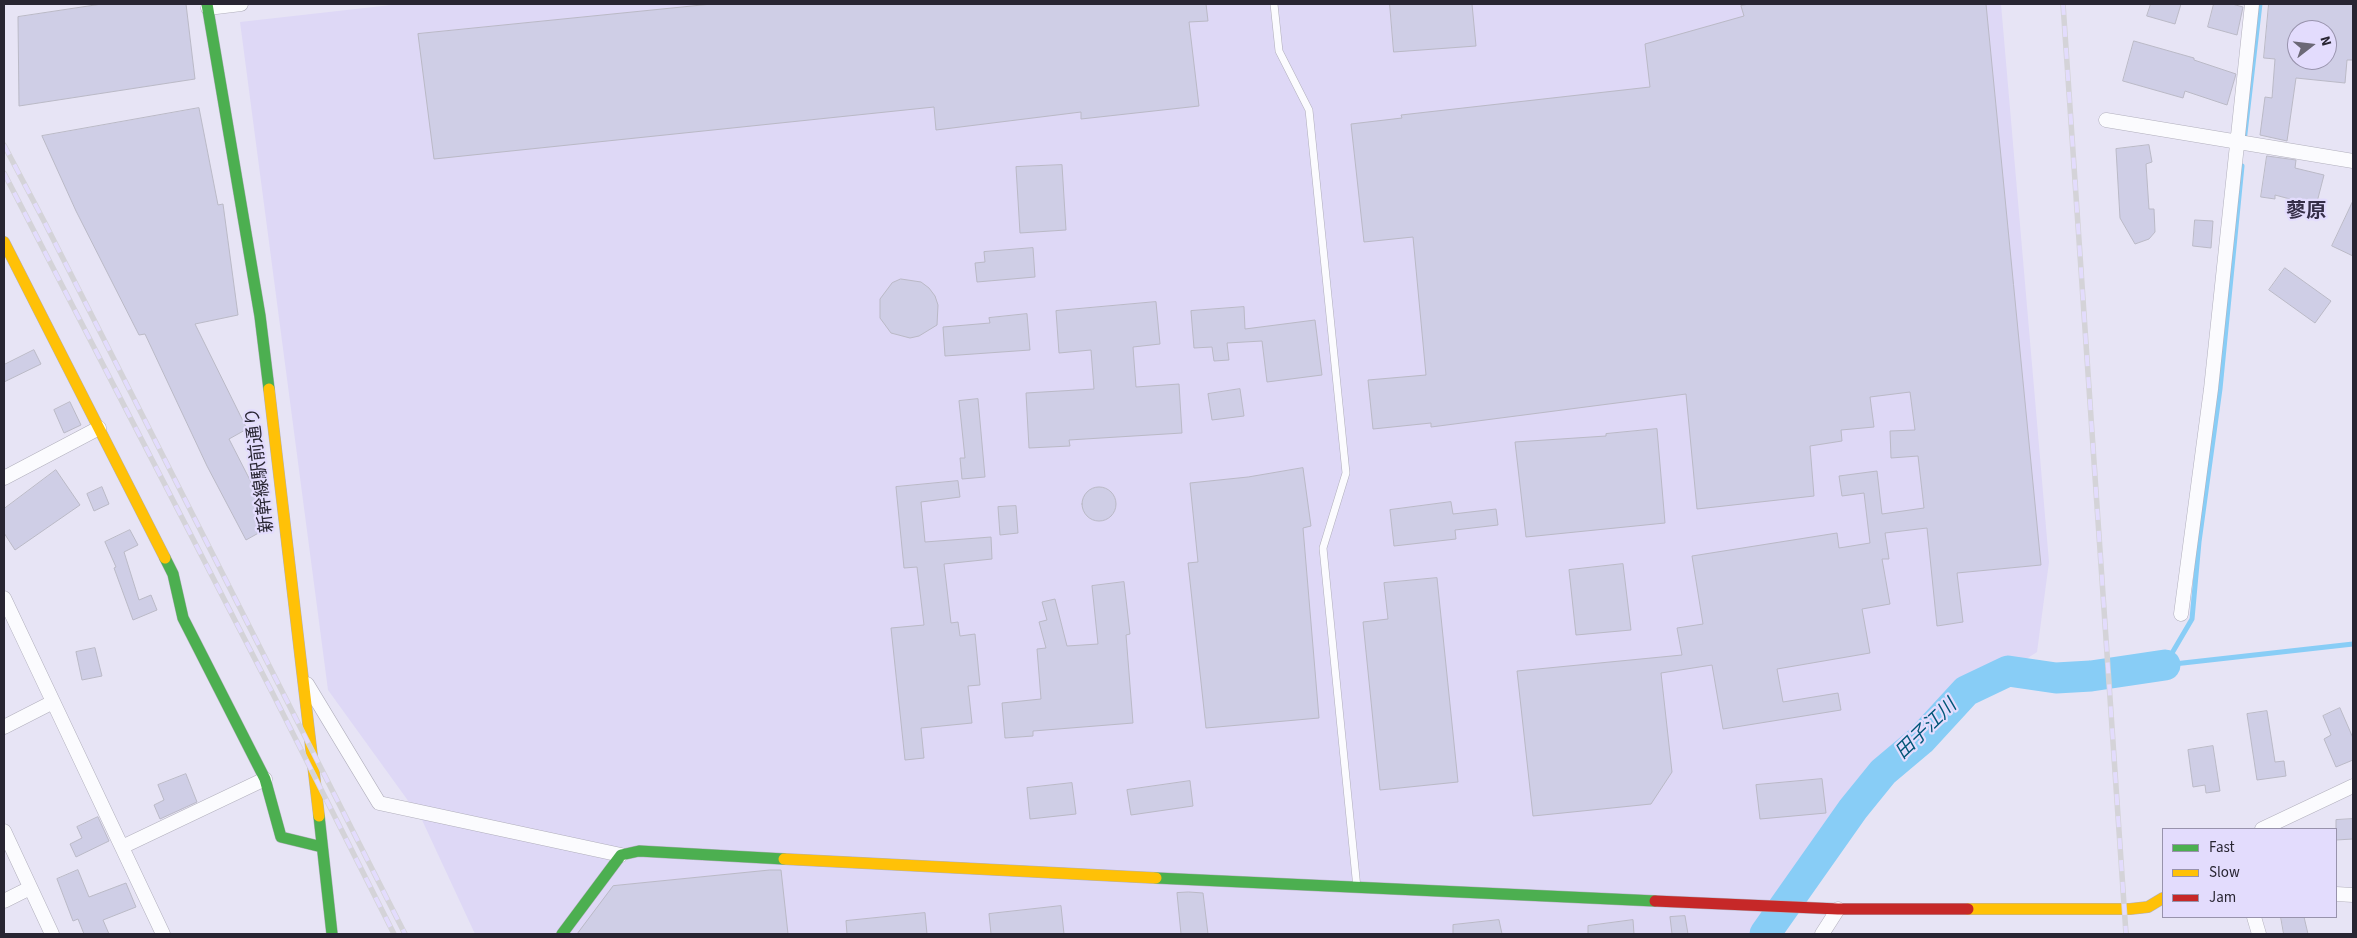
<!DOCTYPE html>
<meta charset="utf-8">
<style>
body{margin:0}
#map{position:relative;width:2357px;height:938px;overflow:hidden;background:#e7e4f5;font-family:"Source Sans 3",sans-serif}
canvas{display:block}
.frame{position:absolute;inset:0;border:5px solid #282532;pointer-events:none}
.legend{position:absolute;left:2162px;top:828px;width:175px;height:90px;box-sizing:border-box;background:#e3dcfd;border:1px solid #9893ac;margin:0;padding:6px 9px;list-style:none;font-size:15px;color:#282532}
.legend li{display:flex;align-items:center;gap:10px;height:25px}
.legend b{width:25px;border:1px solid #9893ac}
.north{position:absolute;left:2287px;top:20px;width:50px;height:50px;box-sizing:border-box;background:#e3dcfd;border:1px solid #9893ac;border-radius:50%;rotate:74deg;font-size:14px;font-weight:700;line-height:20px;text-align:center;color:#282532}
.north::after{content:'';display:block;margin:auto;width:18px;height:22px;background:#6b6876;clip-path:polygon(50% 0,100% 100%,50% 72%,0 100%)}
</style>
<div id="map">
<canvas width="2357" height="938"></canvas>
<div class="frame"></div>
<ul class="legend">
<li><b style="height:6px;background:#4caf50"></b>Fast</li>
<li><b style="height:6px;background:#ffc107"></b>Slow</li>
<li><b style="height:6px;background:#c62828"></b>Jam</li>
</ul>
<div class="north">N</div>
</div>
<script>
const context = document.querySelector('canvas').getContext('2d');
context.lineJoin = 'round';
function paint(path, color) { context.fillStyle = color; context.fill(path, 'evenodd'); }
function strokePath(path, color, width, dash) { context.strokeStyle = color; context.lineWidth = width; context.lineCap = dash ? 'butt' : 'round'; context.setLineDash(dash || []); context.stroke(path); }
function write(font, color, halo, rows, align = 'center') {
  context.font = font + ' "Source Sans 3","Noto Sans JP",sans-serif'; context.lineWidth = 4.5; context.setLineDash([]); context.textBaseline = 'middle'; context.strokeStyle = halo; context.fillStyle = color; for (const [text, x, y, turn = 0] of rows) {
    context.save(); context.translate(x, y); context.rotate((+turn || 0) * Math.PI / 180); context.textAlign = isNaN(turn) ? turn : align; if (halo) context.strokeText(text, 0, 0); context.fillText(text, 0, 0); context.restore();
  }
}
paint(new Path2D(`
 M400 4H2001L2049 562 2037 652 1954 706 1853 803 1789 920 1778 934H475L422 820 328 690 240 22Z`), '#ded8f6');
strokePath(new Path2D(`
 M2244 142 2260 4
 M2165 665 2192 619 2199 542 2220 389 2242 166
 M2165 665 2353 644`), '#88cdf6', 5);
strokePath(new Path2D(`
 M1765 934 1853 809 1883 772 1921 740 1966 691 2008 671 2056 678 2091 676 2165 665`), '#88cdf6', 31);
const building = new Path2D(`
 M102 4H186L195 79 19 106 18 17Z
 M712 4H1206L1208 21 1189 22 1199 106 1081 119V112L936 130 934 107 434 159 418 34Z
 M1390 4H1472L1476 46 1394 52Z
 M1749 4H1986L2041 565 1957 573 1963 622 1937 626 1927 528 1885 533 1889 559H1882L1890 604 1862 609 1870 653 1777 669 1783 702 1838 693 1841 710 1723 729 1712 665 1661 673 1672 772 1651 804 1533 816 1517 671 1682 655 1677 628 1703 624 1692 556 1837 533 1839 548 1870 543 1864 493 1842 496 1839 476 1877 471 1882 514 1924 508 1918 456 1891 458 1890 431 1915 430 1910 392 1870 397 1874 427 1841 430 1842 441 1810 446 1814 496 1697 509 1686 394 1431 427V423L1373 429 1368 380 1426 375 1413 237 1364 242 1351 124 1402 118 1401 115 1650 87 1645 44 1744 16 1741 6Z
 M2151 4H2181L2175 24 2147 16Z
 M2214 4H2232L2243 7 2237 35 2208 27Z
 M2269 4H2353V60H2347L2345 83 2296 78 2287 141 2260 135 2265 97 2272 98 2275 59 2264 58ZM2297 30H2327V60H2297Z
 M2134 41 2194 58V60L2236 74 2227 105 2185 91 2183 98 2123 81Z
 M199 108 218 205 223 204 238 315 195 324 247 429 229 439 273 525 246 540 207 466 145 334 139 335 76 211 42 136Z
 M2149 145 2152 162 2146 164 2149 209H2154L2155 232 2149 239 2135 244 2120 218 2116 149Z
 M2267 156 2296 160 2295 168 2324 175 2316 206 2275 195V199L2261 197Z
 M1062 165 1066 230 1020 233 1016 167Z
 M2353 201V256L2332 246Z
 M2195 220 2213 221 2211 248 2193 246Z
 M1033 248 1035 277 977 282 975 263 985 262 984 252Z
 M2285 268 2331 301 2315 323 2269 290Z
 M901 279 921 282 929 288 935 296 938 305 937 325 919 336 910 338 891 333 880 318V299L892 283Z
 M1156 302 1160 344 1133 347 1136 387 1179 384 1182 433 1069 440 1070 446 1029 448 1026 393 1094 389 1091 350 1059 353 1056 311Z
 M1244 307 1245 329 1315 320 1322 375 1267 382 1262 341 1227 343 1229 360 1214 361 1212 347 1194 348 1191 311Z
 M1027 314 1030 350 945 356 943 327 990 323 989 318Z
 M34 350 41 364 4 382V365Z
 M1240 389 1244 416 1212 420 1208 394Z
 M978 399 985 477 962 479 960 458H965L959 401Z
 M70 402 81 425 64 433 54 410Z
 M1657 429 1665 523 1526 537 1515 442 1606 436V434Z
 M1303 468 1311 526 1303 528 1319 718 1206 728 1188 563 1198 562 1190 483 1248 477Z
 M56 470 80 505 15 550 4 533V509Z
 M958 481 960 497 921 502 925 542 991 537 992 559 944 564 951 623 958 622 960 636 975 634 980 685 968 686 972 723 921 728 924 758 905 760 891 628 924 625 917 567 904 568 896 487Z
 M102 487 109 504 94 511 87 494Z
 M1082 504a17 17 0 1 1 34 0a17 17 0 1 1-34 0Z
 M1451 502 1453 514 1496 509 1498 525 1455 530 1456 539 1394 546 1390 510Z
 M1016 506 1018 533 1000 535 998 507Z
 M130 530 138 545 124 552 139 600 151 595 157 610 133 620 114 568 116 567 105 542Z
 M1623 564 1631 630 1576 635 1569 570Z
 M1437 578 1458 782 1380 790 1363 622 1388 619 1384 583Z
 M1124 582 1130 634 1126 635 1133 723 1033 731V736L1005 738 1002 703 1041 699 1037 649 1046 648 1039 622 1047 620 1042 602 1055 599 1067 646 1098 644 1092 586Z
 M95 648 102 676 82 680 76 652Z
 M2340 708 2353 738V760L2336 767 2324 739 2331 735 2323 716Z
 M2267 711 2275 762 2284 761 2286 776 2257 780 2247 714Z
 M2213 746 2220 791 2206 793 2205 785 2193 787 2188 750Z
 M186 774 197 802 160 819 154 805 164 800 158 785Z
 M1822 779 1826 813 1760 819 1756 785Z
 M1190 781 1193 806 1131 815 1127 790Z
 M1072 783 1076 814 1030 819 1027 788Z
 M98 817 109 841 76 857 70 844 82 838 77 827Z
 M2353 819V839L2336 840V820Z
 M78 870 89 897 126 883 136 907 103 920 109 934H84L78 919 73 921 57 879Z
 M770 870H781L788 934H577L613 886Z
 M1189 892 1203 893 1208 934H1181L1177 893Z
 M1061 906 1064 934H991L989 914Z
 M925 913 927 934H847L846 921Z
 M1685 916 1688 934H1672L1670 917Z
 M2281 917H2304L2308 934H2284Z
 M1499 920 1502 934H1453V925Z
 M1633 920 1634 934H1588V926Z`);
paint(building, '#cfcee6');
strokePath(building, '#bab9c6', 1);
const lane = new Path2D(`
 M1274 4 1279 51 1309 110 1346 473 1323 548 1357 888`);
const street = new Path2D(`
 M208 8 241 4
 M2106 120 2353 161
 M4 478 99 428
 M4 598 163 934
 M2181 614 2211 389 2252 4
 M307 684 379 803 621 855
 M4 727 53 702
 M2262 829 2353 786
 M4 831 52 934
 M122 847 265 779
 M2336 894 2353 895
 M4 901 30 888
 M2254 917 2259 934
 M1822 934 1838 909`);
const fast = new Path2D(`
 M207 4 260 316 269 389
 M165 558 173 574 183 618 265 779 281 837 322 847
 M319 816 332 934
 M1156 878 1655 901
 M562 934 621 855 639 851 784 859`);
const slow = new Path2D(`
 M4 242 165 558
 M269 389 319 816
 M784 859 1156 878
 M1968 909H2130L2148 907 2163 898`);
const jam = new Path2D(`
 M1655 901 1838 909H1968`);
strokePath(lane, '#b1afbc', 8);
strokePath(street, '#b1afbc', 15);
strokePath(fast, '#b1afbc', 12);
strokePath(slow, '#b1afbc', 12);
strokePath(jam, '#b1afbc', 12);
strokePath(lane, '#fbfbfe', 7);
strokePath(street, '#fbfbfe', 14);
strokePath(fast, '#4caf50', 11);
strokePath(slow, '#ffc107', 11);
strokePath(jam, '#c62828', 11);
const rail = new Path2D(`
 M2063 4 2126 934
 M4 145 45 223 405 934
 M4 173 273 694 394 934`);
strokePath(rail, '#d4d3d8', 5.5);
strokePath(rail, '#e3dcfd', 4, [11]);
write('18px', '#282532', '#e3dcfd', [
 ["新幹線駅前通り",261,470,-97]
]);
write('italic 19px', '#015678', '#e3dcfd', [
 ["田子江川",1927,730,-44]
]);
write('bold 20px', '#352e48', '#e3dcfd', [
 ["蓼原",2306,213]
]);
</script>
